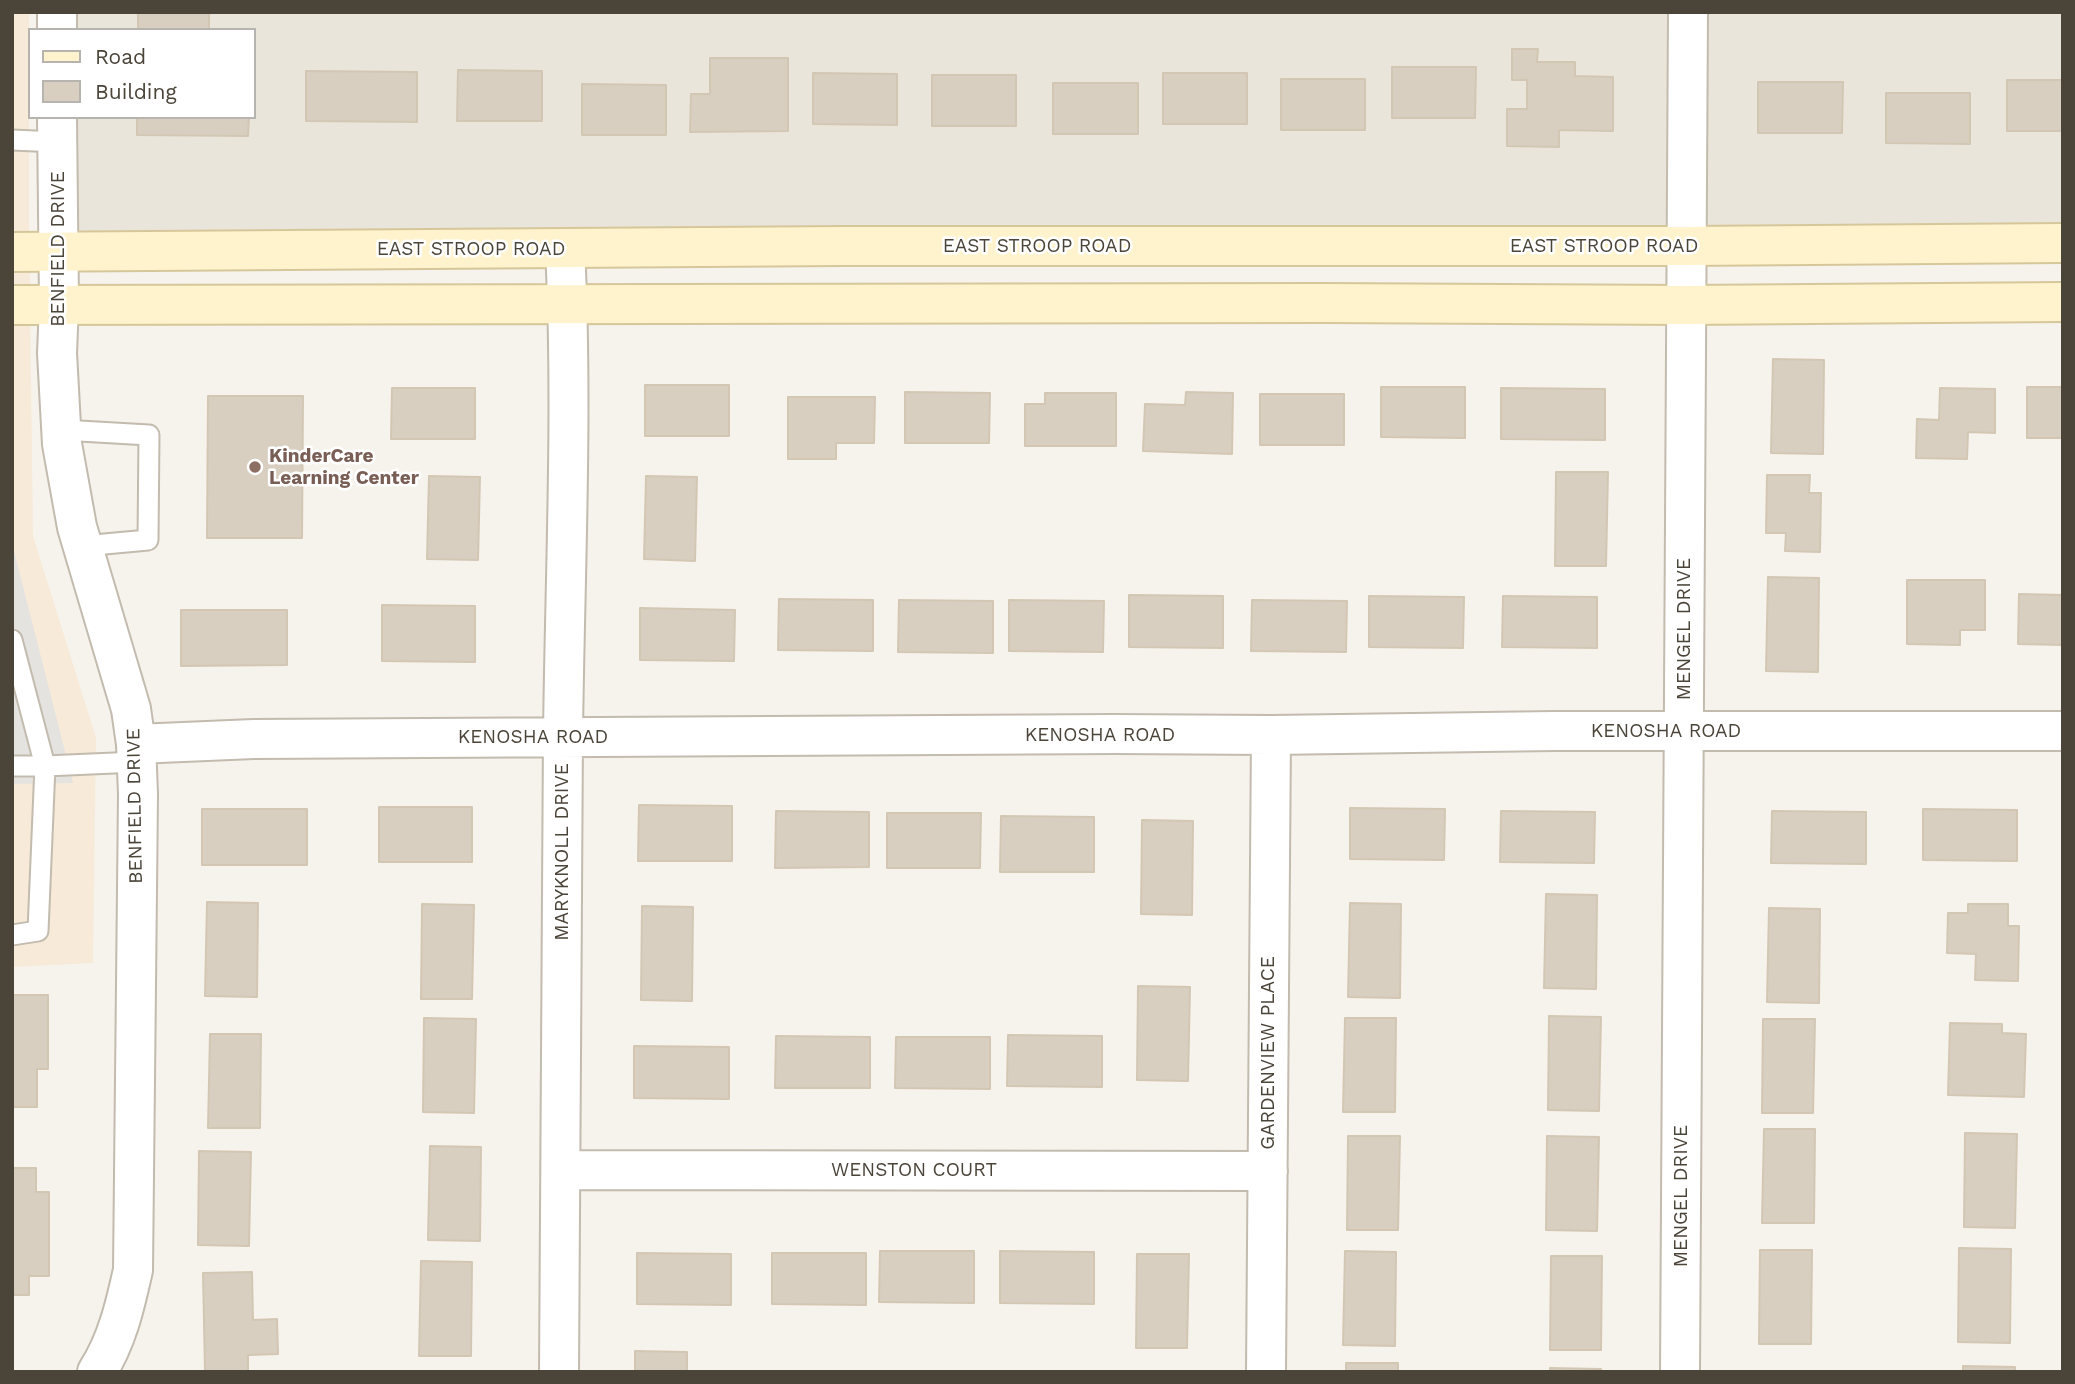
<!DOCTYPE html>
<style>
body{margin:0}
#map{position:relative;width:2075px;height:1384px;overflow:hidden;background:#f6f3ec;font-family:"Work Sans",sans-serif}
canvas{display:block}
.frame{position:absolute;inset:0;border:14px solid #4b4439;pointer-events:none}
.legend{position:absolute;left:28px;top:28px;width:228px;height:91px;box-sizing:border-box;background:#fff;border:2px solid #b7b4b0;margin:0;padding:9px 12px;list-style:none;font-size:21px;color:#4b4439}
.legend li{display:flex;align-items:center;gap:14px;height:35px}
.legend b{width:35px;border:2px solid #b7b4b0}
</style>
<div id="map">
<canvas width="2075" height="1384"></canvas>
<div class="frame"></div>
<ul class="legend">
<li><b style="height:9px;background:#fff3cd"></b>Road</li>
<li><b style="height:19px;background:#d8cfc1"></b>Building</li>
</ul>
</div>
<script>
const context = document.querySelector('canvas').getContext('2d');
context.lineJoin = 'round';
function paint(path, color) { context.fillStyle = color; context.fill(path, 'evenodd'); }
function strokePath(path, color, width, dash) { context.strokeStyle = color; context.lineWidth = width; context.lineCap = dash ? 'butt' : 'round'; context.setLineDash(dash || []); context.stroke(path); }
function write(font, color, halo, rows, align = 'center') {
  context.font = font + ' "Work Sans",sans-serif'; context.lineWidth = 5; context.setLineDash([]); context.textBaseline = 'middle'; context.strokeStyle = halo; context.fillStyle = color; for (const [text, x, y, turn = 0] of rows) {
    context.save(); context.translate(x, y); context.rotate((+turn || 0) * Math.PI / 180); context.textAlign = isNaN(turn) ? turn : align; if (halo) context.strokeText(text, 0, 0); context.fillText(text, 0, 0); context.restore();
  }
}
paint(new Path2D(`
 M57 12H2063V239L58 252V117H254V30H57Z`), '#eae5da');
paint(new Path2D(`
 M12 12H29V216L33 536 96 738 93 963 12 967Z`), '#f7ead8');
paint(new Path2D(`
 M12 543 73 783 12 784Z`), '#e5e3e0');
const building = new Path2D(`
 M138 12H209V30H138Z
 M1512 49H1538L1537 62H1575V76L1613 77V131L1559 130V147L1507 146V109H1527V80H1512Z
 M710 58H788V131L690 132 691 94H710Z
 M1392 67H1476L1475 118H1392Z
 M458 70 542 71V121H457Z
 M306 71 417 72V122L306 121Z
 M813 73 897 74V125L813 124Z
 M1163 73H1247V124H1163Z
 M932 75H1016V126H932Z
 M1281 79H1365V130H1281Z
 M2007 80H2063V131H2007Z
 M1758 82H1843L1842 133H1758Z
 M1053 83H1138V134H1053Z
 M582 84 666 85V135H582Z
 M1886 93H1970V144L1886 143Z
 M137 117H249L248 136 137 135Z
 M1773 359 1824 360 1823 454 1771 453Z
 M645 385H729V436H645Z
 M1381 387H1465V438L1381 437Z
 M2027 387H2063V438H2027Z
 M392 388H475V439H391Z
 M1501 388 1605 389V440L1501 439Z
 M1940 388 1995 389V433L1968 432 1967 459 1916 458 1917 419 1939 420Z
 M905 392 990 393 989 443H905Z
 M1186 392 1233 393 1232 454 1143 451 1145 404 1185 405Z
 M1045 393H1116V446H1025V404H1045Z
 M1260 394H1344V445H1260Z
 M208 396H303L302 538H207Z
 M788 397H875L874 443H836V459H788Z
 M1556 472H1608L1606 566H1555Z
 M1767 475H1810L1809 493H1821L1820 552 1785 551 1786 533H1766Z
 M429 476 480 477 478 560 427 559Z
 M646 476 697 477 695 561 644 559Z
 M1768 577 1819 578 1818 672 1766 671Z
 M1907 580H1985V630H1960V645L1907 644Z
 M2019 594 2063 595V645L2018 644Z
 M1129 595 1223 596V648L1129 647Z
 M1369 596 1464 597 1463 648 1369 647Z
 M1503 596 1597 597V648L1502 647Z
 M779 599 873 600V651L778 650Z
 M899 600 993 601V653L898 652Z
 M1009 600 1104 601 1103 652 1009 651Z
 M1252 600 1347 601 1346 652 1251 651Z
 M382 605 475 606V662L382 661Z
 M640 608 735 610 734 661 640 660Z
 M181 610H287V665L181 666Z
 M639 805 732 806V861H638Z
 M379 807H472V862H379Z
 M1350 808 1445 809 1444 860 1350 859Z
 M202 809H307V865H202Z
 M1923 809 2017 810V861L1923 860Z
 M776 811 869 812V867L775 868Z
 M1501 811 1595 812 1594 863 1500 862Z
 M1772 811 1866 812V864L1771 863Z
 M887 813H981L980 868H887Z
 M1001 816 1094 817V872H1000Z
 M1142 820 1193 821 1192 915 1141 914Z
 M1546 894 1597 895 1596 989 1544 988Z
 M207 902 258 903 257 997 205 996Z
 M1350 903 1401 904 1400 998 1348 997Z
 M422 904 474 905 472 999H421Z
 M1968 904H2008V926H2019L2018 981 1975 980 1976 954 1947 953 1948 913H1968Z
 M642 906 693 907 692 1001 641 1000Z
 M1769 908 1820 909 1819 1003 1767 1002Z
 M1138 986 1190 987 1188 1081 1137 1080Z
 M12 995H48V1069H37V1107H12Z
 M1549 1016 1601 1017 1599 1111 1548 1110Z
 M424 1018 476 1019 474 1113 423 1112Z
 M1345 1018H1396L1395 1112H1343Z
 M1763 1019H1815L1813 1113H1762Z
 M1950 1023 2002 1024V1033L2026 1034 2024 1097 1948 1095Z
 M210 1034H261L260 1128H208Z
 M1008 1035 1102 1036V1087L1007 1086Z
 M776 1036 870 1037V1088H775Z
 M896 1037H990V1089L895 1088Z
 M634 1046 729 1047V1099L634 1098Z
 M1764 1129H1815L1814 1223H1762Z
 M1965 1133 2017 1134 2015 1228 1964 1227Z
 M1348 1136H1400L1398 1230H1347Z
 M1547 1136 1599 1137 1597 1231 1546 1230Z
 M430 1146 481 1147 480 1241 428 1240Z
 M199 1151 251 1152 249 1246 198 1245Z
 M12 1168H36V1192H49V1276H29V1295H12Z
 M1959 1248 2011 1249 2010 1343 1958 1342Z
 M1760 1250H1812L1811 1344H1759Z
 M880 1251H974V1303L879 1302Z
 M1000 1251 1094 1252V1304L1000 1303Z
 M1345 1251 1396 1252 1395 1346 1343 1345Z
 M637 1253 731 1254V1305L637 1304Z
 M772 1253H866V1305L772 1304Z
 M1137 1254H1189L1187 1348H1136Z
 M1551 1256H1602L1601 1350H1550Z
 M421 1261 472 1262 471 1356H419Z
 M252 1272 253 1320 277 1319 278 1354 248 1355V1372H205L203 1273Z
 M635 1351 687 1352V1372H635Z
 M1346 1363H1398V1372H1346Z
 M1963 1366 2015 1367V1372H1963Z
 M1550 1368 1601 1369V1372H1550Z`);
paint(building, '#d8cfc1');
strokePath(building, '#d3c7b4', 2);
const lane = new Path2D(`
 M12 140 58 142
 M62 430 149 435 148 540 83 546
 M12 640 45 766H12
 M12 935 38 931 45 766 137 762`);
const street = new Path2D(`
 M57 12V30
 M57 117 59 304 57 353 62 444 77 527 131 709 136 744 138 794 133 1270C125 1306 117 1341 97 1372
 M136 744 254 739 1115 734 1271 735 1554 731H2063
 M561 1170 1268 1171
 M559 1372C561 1159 560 946 563 734 565 572 573 409 565 248
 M1266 1372 1271 735
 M1680 1372 1688 12`);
const secondary = new Path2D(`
 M12 252 842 246H1687L2063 243
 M12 305 1323 303 1686 305 2063 302`);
strokePath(lane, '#c2bbae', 23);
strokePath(street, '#c2bbae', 42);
strokePath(secondary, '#d6c79b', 42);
strokePath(lane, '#fff', 19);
strokePath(street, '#fff', 38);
strokePath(secondary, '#fff3cd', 38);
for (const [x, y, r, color] of [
 [255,467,7,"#8d6e63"]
]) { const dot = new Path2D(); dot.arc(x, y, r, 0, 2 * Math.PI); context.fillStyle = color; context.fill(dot); strokePath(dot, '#fff', 2.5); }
write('19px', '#4b4439', '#fff', [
 ["EAST STROOP ROAD",1037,246],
 ["EAST STROOP ROAD",1604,246],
 ["BENFIELD DRIVE",58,249,-90],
 ["EAST STROOP ROAD",471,249],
 ["MENGEL DRIVE",1684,629,-90],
 ["KENOSHA ROAD",1666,731],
 ["KENOSHA ROAD",1100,735],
 ["KENOSHA ROAD",533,737],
 ["BENFIELD DRIVE",135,806,-91],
 ["MARYKNOLL DRIVE",562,852,-90],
 ["GARDENVIEW PLACE",1268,1053,-90],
 ["WENSTON COURT",914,1170],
 ["MENGEL DRIVE",1681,1196,-90]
]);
write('bold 19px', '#785e54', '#fff', [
 ["KinderCare",269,456],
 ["Learning Center",269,478]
], 'left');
</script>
